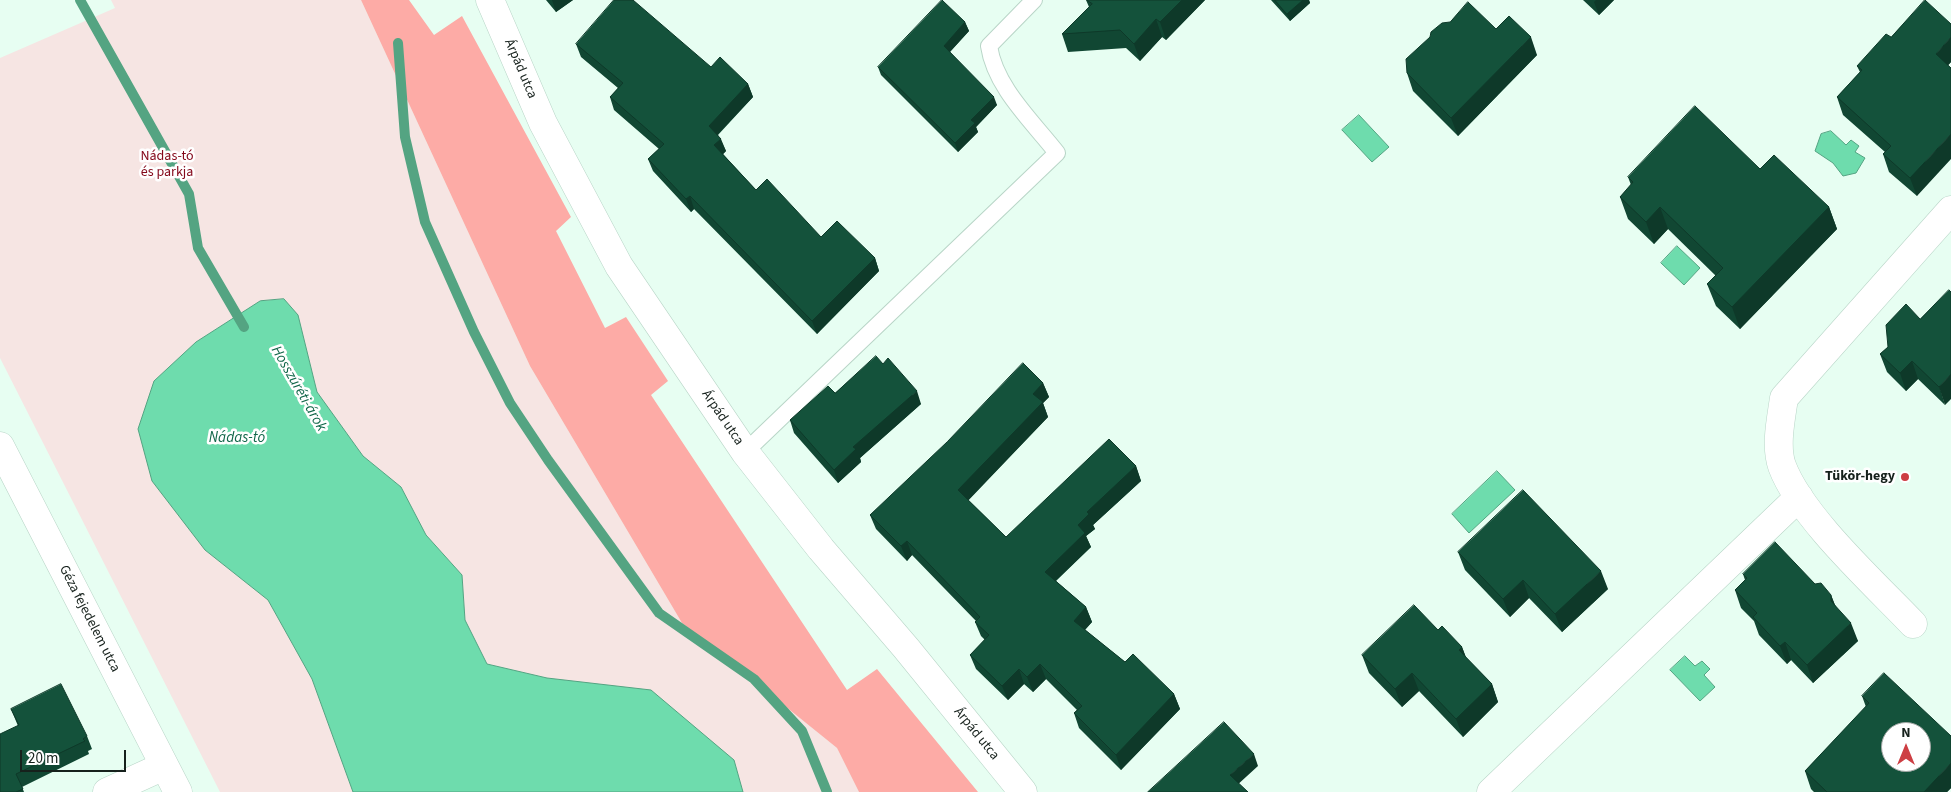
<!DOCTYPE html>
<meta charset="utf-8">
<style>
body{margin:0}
#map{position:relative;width:1951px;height:792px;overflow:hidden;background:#e7fef2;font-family:"Source Sans 3",sans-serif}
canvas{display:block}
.north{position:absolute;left:1881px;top:722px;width:50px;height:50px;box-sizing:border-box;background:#fff;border:1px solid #a2a6a4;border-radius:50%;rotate:0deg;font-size:14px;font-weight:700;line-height:20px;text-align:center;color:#16211c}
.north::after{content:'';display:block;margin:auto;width:18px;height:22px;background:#cd3e43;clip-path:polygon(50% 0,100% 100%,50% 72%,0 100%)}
.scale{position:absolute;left:20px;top:750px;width:106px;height:22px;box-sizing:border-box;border:2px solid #16211c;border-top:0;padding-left:6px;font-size:15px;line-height:18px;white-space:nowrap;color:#16211c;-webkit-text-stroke:4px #fff;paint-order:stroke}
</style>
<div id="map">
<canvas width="1951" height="792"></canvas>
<div class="north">N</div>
<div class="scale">20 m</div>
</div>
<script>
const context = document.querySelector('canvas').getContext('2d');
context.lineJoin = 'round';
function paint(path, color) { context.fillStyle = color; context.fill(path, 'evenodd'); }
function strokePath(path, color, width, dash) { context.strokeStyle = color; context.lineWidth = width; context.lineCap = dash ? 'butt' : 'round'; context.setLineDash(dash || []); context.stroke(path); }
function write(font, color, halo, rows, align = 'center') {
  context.font = font + ' "Source Sans 3",sans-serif'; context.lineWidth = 5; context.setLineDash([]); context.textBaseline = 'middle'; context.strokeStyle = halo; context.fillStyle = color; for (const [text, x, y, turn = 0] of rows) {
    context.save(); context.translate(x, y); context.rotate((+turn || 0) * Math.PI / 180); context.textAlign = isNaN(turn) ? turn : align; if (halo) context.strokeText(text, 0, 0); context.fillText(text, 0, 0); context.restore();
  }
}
paint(new Path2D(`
 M111 0H361L530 366 682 623 837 748 859 792H743L734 760 547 678 487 664 465 620 462 575 426 535 401 487 363 456 317 392 298 315 260 301 196 342 205 550 268 600 312 679 353 792H220L0 358V58L115 8Z`), '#f6e5e3');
paint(new Path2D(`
 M361 0H409L434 35 462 16 571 217 556 231 605 328 626 317 668 381 651 395 847 690 877 669 978 792H859L837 748 682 623 530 366Z`), '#fdaba6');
const water = new Path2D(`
 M1359 115 1389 147 1372 162 1342 130Z
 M1831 131 1846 145 1851 140 1859 146 1855 152 1865 158 1856 173 1843 176 1833 163 1815 151 1821 134Z
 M1677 246 1700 268 1684 285 1661 263Z
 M284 299 298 315 317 392 363 456 401 487 426 535 462 575 465 620 487 664 547 678 651 690 734 760 743 792H353L312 679 268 600 205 550 152 481 138 429 154 381 196 342 260 301Z
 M1497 471 1515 490 1469 533 1452 514Z
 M1685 656 1695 666 1702 661 1710 669 1704 675 1715 687 1700 701 1670 670Z`);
paint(water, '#6edcad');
strokePath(water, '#54a482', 1);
strokePath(new Path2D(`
 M80 0 189 194 198 248 244 327
 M398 43 405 137 425 222 474 332 510 403 548 460 659 613 754 679 802 731 827 792`), '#54a482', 10);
const service = new Path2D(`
 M745 452 1057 153C1032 121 995 87 989 46L1034 0`);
const minor = new Path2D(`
 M490 0 543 123 619 266 745 452 821 549 906 648 1023 792
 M1913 624C1875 584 1801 517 1782 466 1775 446 1781 419 1784 398L1951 210
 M107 792 164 766
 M1491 792 1799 497`);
const secondary = new Path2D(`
 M0 446 178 792`);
strokePath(service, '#b8d5c7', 18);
strokePath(minor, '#b8d5c7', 29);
strokePath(secondary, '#b8d5c7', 29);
strokePath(service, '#fff', 16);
strokePath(minor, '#fff', 28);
strokePath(secondary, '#fff', 28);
paint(new Path2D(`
 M546 0H573L556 12Z
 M1086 0H1205L1166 40 1162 37 1140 61 1126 48 1068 52 1062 34 1089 7Z
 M1271 0H1309L1310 3 1290 21Z
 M1583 0H1614L1599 15Z
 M965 22 969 31 950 52 997 105 976 127 978 132 958 152 881 75 878 67Z
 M1496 29 1537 55 1458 136 1413 91 1407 73Z
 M1891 37 1951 62 1948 65 1917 196 1889 172 1883 154 1885 152 1843 115 1837 97 1860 72 1857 66Z
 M576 44 711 67 748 84 753 97 718 135 726 151 723 154 756 190 821 237 875 258 879 271 817 334 694 209 691 212 653 171 648 159 659 149 614 110 610 97 618 88 581 57Z
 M1760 169 1829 207 1837 229 1740 329 1716 306 1707 284 1716 276 1668 229 1654 244 1628 219 1620 197 1631 185 1628 177Z
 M1920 319 1945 405 1918 379 1906 391 1887 372 1880 354Z
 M883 364 921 404 860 458 861 462 838 483 794 433 790 420Z
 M1043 383 1049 397 1043 403 1048 417 968 500 1006 537 1136 466 1141 481 1093 525 1095 529 1086 536 1091 547 1056 581 1086 607 1092 622 1085 630 1125 662 1174 694 1180 709 1121 770 1079 728 1074 713 1077 710 1046 679 1033 692 1024 684 1008 700 976 669 970 655 985 640 981 636 975 622 976 621 912 555 907 561 876 529 870 515Z
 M1458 552 1608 589 1562 632 1529 598 1510 617 1465 570Z
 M1743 574 1815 584 1831 595 1835 605 1858 641 1813 683 1791 660 1787 664 1759 635 1754 621 1741 608 1735 590 1745 580Z
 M1438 630 1462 647 1466 658 1492 684 1498 702 1463 737 1419 691 1402 707 1369 673 1362 655Z
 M1862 696 1951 788 1947 792H1814L1811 789 1805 771 1866 707Z
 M11 709 87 736 92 749 88 751 89 754 22 787 24 792H0L18 726Z`), '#114733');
paint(new Path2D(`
 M552 0H573L556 12Z
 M1182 0H1205L1166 40 1160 22Z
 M1303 0H1309L1310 3 1290 21 1287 14Z
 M1596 0H1614L1599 15 1594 2Z
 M1156 19 1162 37 1140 61 1134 44Z
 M965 22 969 31 947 55 944 46Z
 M1531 37 1537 55 1458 136 1451 118Z
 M1951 37V62L1942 72 1936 54Z
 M748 84 753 97 714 138 709 126Z
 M994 97 997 105 976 127 978 132 958 152 955 143 971 120Z
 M1951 134V159L1917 196 1910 178Z
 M721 139 726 151 719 158 714 145Z
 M690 196 694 209 691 212 686 199Z
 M1660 207 1668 229 1654 244 1646 222Z
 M1829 207 1837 229 1740 329 1732 307Z
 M875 258 879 271 817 334 812 321Z
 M1912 361 1918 379 1906 391 1900 373Z
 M1951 374V399L1945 405 1939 387Z
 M1043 383 1049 397 1043 403 1048 417 964 505 958 490 1033 394Z
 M917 391 921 404 860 458 861 462 838 483 834 470 853 447Z
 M1136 466 1141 481 1093 525 1095 529 1086 536 1091 547 1050 586 1045 572 1087 512Z
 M907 541 912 555 907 561 901 546Z
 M1601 571 1608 589 1562 632 1555 614Z
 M1523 580 1529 598 1510 617 1503 599Z
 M1831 595 1838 613 1831 601Z
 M1086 607 1092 622 1079 636 1074 621Z
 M1851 623 1858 641 1813 683 1807 665Z
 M1785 642 1791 660 1787 664 1780 646Z
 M1462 647 1469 665 1459 650Z
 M1040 664 1046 679 1033 692 1027 677Z
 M1019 669 1024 684 1008 700 1002 686Z
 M1412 673 1419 691 1402 707 1395 689Z
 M1492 684 1498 702 1463 737 1456 719Z
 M1174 694 1180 709 1121 770 1116 755Z
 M1254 754 1258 766 1235 787 1230 775Z
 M1951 763V788L1947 792H1924Z`), '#0e3929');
const building = new Path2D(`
 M614 0H633L711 67 720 57 748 84 709 126 721 139 714 145 756 190 767 179 821 237 837 221 875 258 812 321 690 196 686 199 648 159 664 144 610 97 623 83 576 44Z
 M942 0 965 22 944 46 994 97 971 120 975 123 955 143 878 67Z
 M1087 0H1182L1160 22 1156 19 1134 44 1120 30 1062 34 1092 4Z
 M1275 0H1303L1287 14Z
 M1925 0 1951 24V37L1936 54 1951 68V134L1910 178 1883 154 1891 146 1837 97 1862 70 1857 66 1886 34 1891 37Z
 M1468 2 1496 29 1509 16 1531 37 1451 118 1407 73 1406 59 1430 37 1431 32 1442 23 1450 22Z
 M1695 106 1760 169 1774 155 1829 207 1732 307 1707 284 1723 268 1660 207 1646 222 1620 197 1633 182 1628 177Z
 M1949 290 1951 292V374L1939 387 1912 361 1900 373 1880 354 1888 347 1886 325 1906 304 1920 319Z
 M876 356 883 364 888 358 917 391 853 447 856 449 834 470 790 420 828 386 835 393Z
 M1023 363 1043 383 1033 394 1043 402 958 490 1006 537 1109 439 1136 466 1087 512 1089 514 1078 525 1085 533 1045 572 1086 607 1074 621 1125 662 1133 654 1174 694 1116 755 1074 713 1082 706 1040 664 1027 677 1019 669 1002 686 970 655 989 635 975 622 980 617 907 541 901 546 870 515 947 442Z
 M1523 490 1601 571 1555 614 1523 580 1503 599 1458 552Z
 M1775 542 1815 584 1821 583 1831 595V601L1851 623 1807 665 1785 642 1780 646 1753 617 1757 613 1735 590 1747 578 1743 574Z
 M1414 605 1438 630 1442 626 1462 647 1459 650 1492 684 1456 719 1412 673 1395 689 1362 655Z
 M1884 673 1951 736V763L1924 792H1827L1805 771 1869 703 1862 696ZM1891 732H1921V762H1891Z
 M61 684 87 736 83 739 85 741 16 774 23 789 16 792H0V734L19 725 11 709Z
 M1224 722 1254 754 1230 775 1248 792H1148Z`);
paint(building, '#14523b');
strokePath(building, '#0e3929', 1);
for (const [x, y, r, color] of [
 [1905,477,5,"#cd3e43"]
]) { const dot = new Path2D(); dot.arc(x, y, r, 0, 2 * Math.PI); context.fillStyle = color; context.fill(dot); strokePath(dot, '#fff', 2); }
write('14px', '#16211c', '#fff', [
 ["Árpád utca",520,69,67],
 ["Árpád utca",722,418,56],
 ["Géza fejedelem utca",89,619,63],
 ["Árpád utca",976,734,51]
]);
write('14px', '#84081a', '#fff', [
 ["Nádas-tó",167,157],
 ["és parkja",167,173]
]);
write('bold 14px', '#16211c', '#fff', [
 ["Tükör-hegy",1895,477]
], 'right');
write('italic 15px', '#116749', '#fff', [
 ["Hosszúréti-árok",298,389,60],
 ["Nádas-tó",237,439]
]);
</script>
